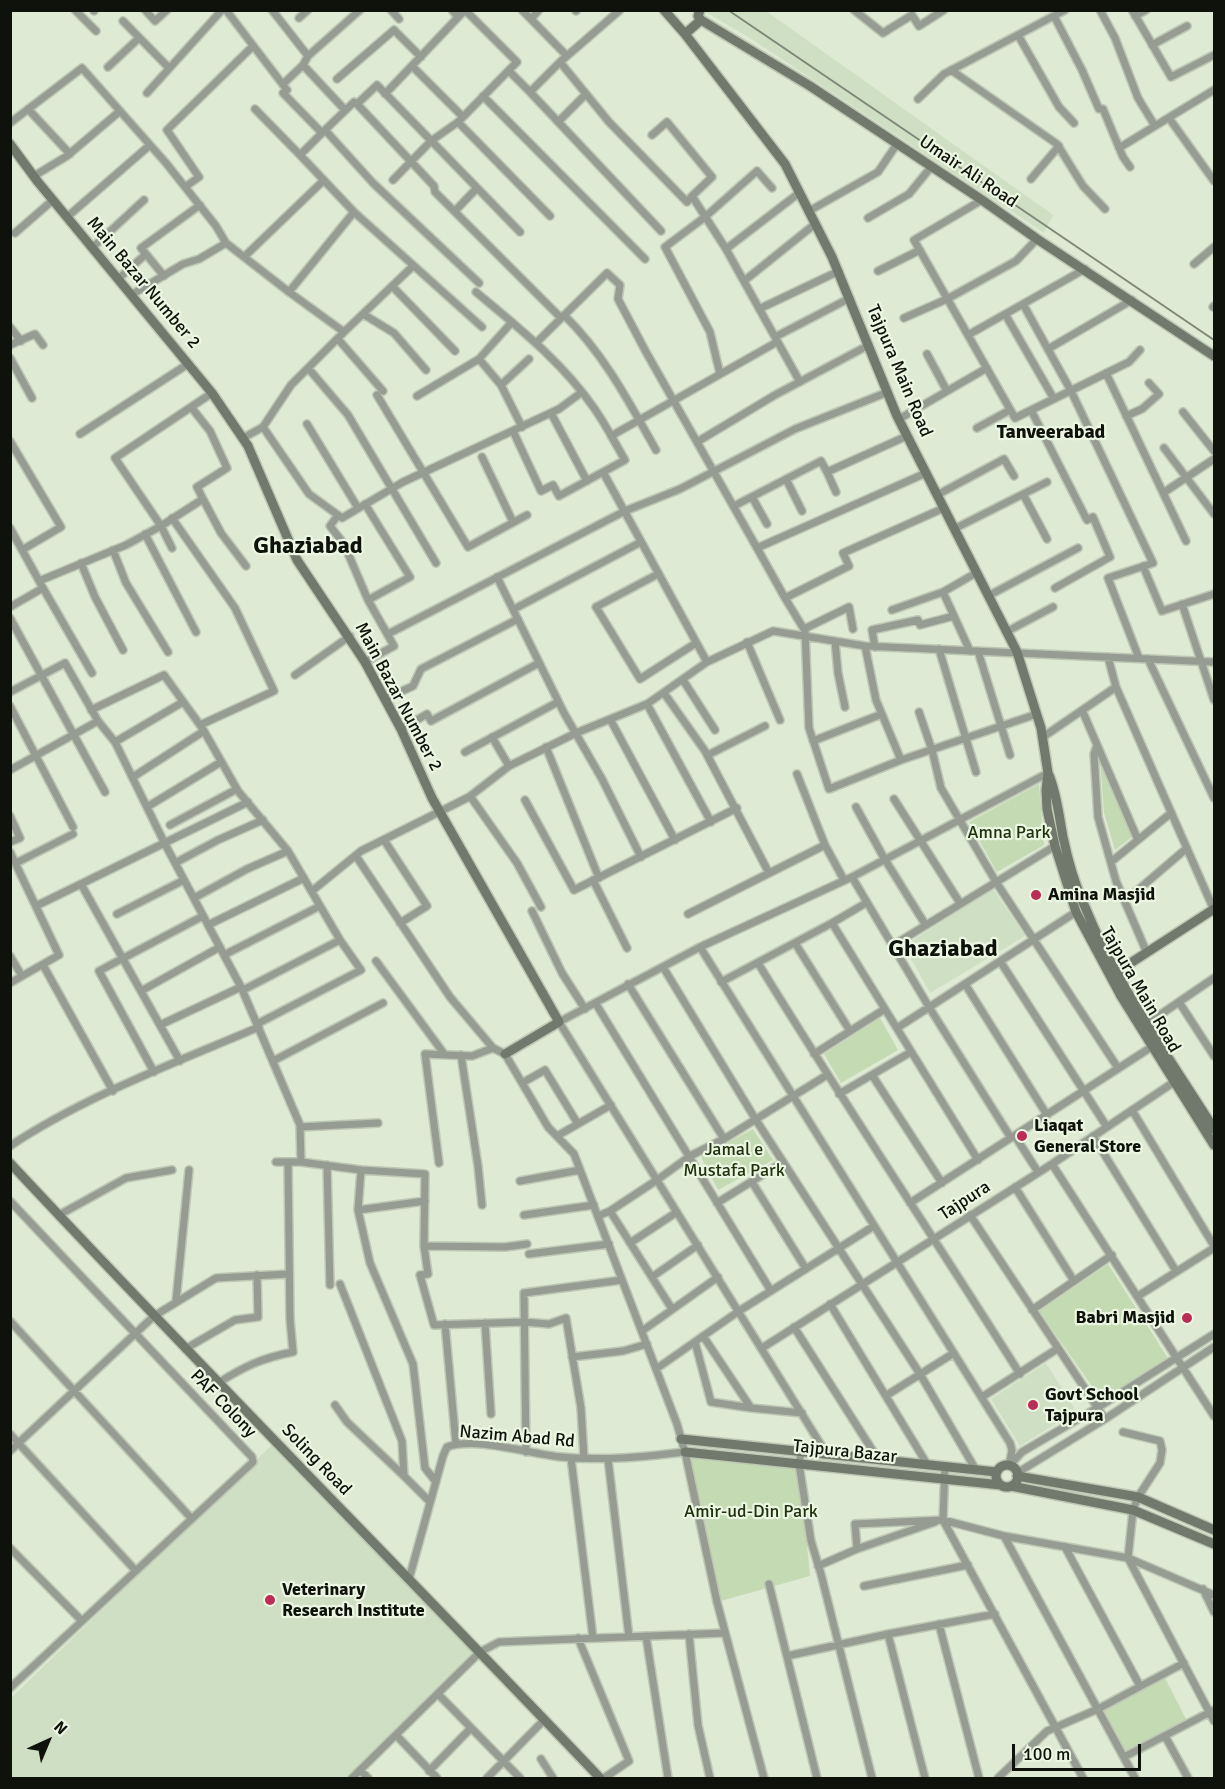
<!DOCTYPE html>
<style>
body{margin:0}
#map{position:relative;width:1225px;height:1789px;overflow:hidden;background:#deead4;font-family:Signika,sans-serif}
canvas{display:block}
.frame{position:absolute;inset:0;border:12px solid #0e120b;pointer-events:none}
.north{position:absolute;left:18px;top:1711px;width:60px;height:60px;-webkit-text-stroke:4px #ebf7e2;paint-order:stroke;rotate:44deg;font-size:16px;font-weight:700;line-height:24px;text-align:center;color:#0e120b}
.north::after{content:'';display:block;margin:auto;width:21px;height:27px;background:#0e120b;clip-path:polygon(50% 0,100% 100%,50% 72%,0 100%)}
.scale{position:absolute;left:1012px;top:1744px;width:129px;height:27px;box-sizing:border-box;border:3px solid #0e120b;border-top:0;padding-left:8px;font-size:18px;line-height:21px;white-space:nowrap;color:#0e120b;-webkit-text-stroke:4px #ebf7e2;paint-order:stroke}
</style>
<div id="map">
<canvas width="1225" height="1789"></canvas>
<div class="frame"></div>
<div class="north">N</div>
<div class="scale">100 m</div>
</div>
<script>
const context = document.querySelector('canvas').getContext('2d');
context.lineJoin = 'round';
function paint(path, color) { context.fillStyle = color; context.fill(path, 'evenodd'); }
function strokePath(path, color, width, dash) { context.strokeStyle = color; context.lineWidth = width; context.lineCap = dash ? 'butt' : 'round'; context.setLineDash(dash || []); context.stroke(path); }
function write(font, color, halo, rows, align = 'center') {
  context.font = font + ' Signika,sans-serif'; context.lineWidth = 4.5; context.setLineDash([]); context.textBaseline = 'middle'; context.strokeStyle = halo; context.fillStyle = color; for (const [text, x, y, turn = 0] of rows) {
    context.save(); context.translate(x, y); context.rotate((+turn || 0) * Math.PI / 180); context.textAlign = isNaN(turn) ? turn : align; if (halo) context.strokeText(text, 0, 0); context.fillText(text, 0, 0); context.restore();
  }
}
paint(new Path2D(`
 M704 11H766L1053 215 1044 233 750 38Z
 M993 889 1025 936 930 993 904 946Z
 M1046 1363 1076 1411 1020 1446 991 1399Z
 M275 1442 480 1652 352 1778H11V1698Z`), '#cfdfc3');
paint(new Path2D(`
 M1100 759 1132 837 1115 850 1104 813Z
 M1039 784 1044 845 997 872 969 822Z
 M880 1018 898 1050 841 1083 824 1054Z
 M753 1129 773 1160 718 1190 701 1157Z
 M1108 1264 1169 1360 1101 1399 1039 1311Z
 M685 1452 799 1464 810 1576 717 1602Z
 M1163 1674 1188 1723 1124 1757 1098 1709Z`), '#c4dab3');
const street = new Path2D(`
 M75 10 96 31
 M145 10 155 21 167 10
 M226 10 287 90 283 93 322 133 325 130 373 183 479 283
 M272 10 308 56 303 65 283 84
 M391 10 399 19
 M452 10 458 17
 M522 10 567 56
 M854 10 883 33 912 15 919 26 944 10
 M1100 10 1115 38 1138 98 1155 126
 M1132 10 1171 77 1214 55
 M94 11V10
 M576 11V10
 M1054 16 1082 70 1099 109H1103L1123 157 1130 167
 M1135 16 1146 10
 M299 18 308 10
 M531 19 539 10
 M123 21 169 68
 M1018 35 1059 107 1074 123
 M1152 45 1187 26
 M308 56 360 10
 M560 62 609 122 687 202 692 196 726 249 800 382
 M303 65 345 110
 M412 66 463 117
 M108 67 139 38
 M951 70 1057 144 1083 186 1105 209
 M509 71 530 92 560 62 620 10
 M337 79 394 30 421 57
 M530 92 661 231
 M147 93 222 10
 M385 94 465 10 517 62 458 122 431 141 393 180
 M483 96 645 259
 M918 99 944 74 1065 10
 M357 104 434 186 435 192 561 318
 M28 109 70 154
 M255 109 300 155 322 133
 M1169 118 1214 181
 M458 122 550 216
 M558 122 586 94
 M10 123 82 68 166 163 216 226 226 243 199 259 183 264 131 295
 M325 130 354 102 357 104 377 85 520 232
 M652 135 667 122 712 177 692 196
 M1119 148 1214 90
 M300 155 354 212 482 327
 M34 176 67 156 120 111
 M1031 179 1059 146
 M185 187 199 177 167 130 253 46
 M982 200 914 240 1015 418 1129 362 1140 350
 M455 211 477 188
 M809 211 878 172 897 144
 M67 217 150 145
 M868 218 909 194 931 167
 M15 233 53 200
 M226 243 289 292 354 212
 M92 248 144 200
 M726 249 799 193
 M244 257 323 181
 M1194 264 1214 247
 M878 271 920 250
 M164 276 141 248 200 205
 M118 279 146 254
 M744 281 815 224
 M392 286 455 351
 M476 292C519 328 562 362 594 408 606 425 615 443 625 460L559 496 553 485 541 491 513 431
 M1023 304 1071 391 1153 563 1108 578 1139 658
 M1213 307 1214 306
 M759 309 839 271
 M363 314 394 333 426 370
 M1005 314 1054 399
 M564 315C604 354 629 402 656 450
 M904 318 947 299 1016 261 1037 239
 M10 327 21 341
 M344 332 413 266
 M968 335 1085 269
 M775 337 850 298
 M338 339 383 391
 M537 342 607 273 620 285 618 299 646 352 757 548 926 473
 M10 345 35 334 43 345
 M1048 349 1132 300
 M927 354 947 391
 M10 358 32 398
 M479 359 501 385 522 427
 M308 368 348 415 436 563
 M1106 373 1186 541
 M720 374 710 332 665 247 705 217 757 171 772 188
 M501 385 529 359
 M377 395 468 547 527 515
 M417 396 479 359 512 322
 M1031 410 1087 520 1093 517 1110 557 1055 588
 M1183 412 1214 451
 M551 413 587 481
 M1126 416 1142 409 1159 394 1149 383
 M899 419 987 368
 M307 424 358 508
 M263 427 291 385 344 332 289 292
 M977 428 1010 410
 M80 434 188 364
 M611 436 777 342
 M243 438 263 427 309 494 342 518 403 482 559 409 582 392
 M10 441 61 527 22 550
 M697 442 775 395 869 345
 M1164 448 1214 514
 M482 457 513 522
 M603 472 707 662
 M827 472 836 492
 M786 479 802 511
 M1163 493 1214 459
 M1023 494 1047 539
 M937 495 1004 459 1014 476
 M752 497 767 524
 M203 499 221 533 246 566
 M734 506 821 461 827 472 907 436
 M338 515 330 526 344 544 368 600 410 577 365 504
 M10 528 43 588 10 607
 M954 529 1047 482
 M145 534 196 632
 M172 548 161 526 115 458 212 393
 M757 548 785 598 849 566 843 553 944 508
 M113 550 126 583 168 652
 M81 563 95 597 123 650
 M1143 566 1162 611 1214 594
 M658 574 596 607 640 679 696 643
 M497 577 564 713 602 779 641 857
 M39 581 126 545 161 526 203 499 197 487 227 468 210 431 191 407
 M43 588 92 673
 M943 592 970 651
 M988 596 1078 548
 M785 598 805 631 809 728 829 789 901 760 876 700 865 646
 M1182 604 1214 700
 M514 609 641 542
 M892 610 943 592 976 573
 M10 618 105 792
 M804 629 849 607 853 629
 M1006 632 1053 607
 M388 634 625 511 680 489 795 429 888 392
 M835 641 838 673 845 707
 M747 642 780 720
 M875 647 872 630 918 620 920 625 954 616
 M939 649 976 772
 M978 651 1010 755
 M1108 657 1116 687 1214 910
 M1148 659 1214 798
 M365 662 394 646 368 600
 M295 675 350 636
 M683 680 715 730
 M10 692 65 663 98 721 115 742 165 844 241 987 300 1125 301 1162
 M664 693 705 751 769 873
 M385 699 413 686 421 669 518 619
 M647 704 711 822
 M10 706 73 827
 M91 710 164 675 200 725
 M1082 710 1138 840
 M919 712 932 750 941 788 996 882 1118 1068
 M610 719 675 840
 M401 729 427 714 431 721 539 663
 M204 731 238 791 288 851 340 940 361 970 257 1024
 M492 737 509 766
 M1043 737 1116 687
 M813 741 882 714
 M115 742 183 702
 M546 747 599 878
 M1096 748 1094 754 1098 817 1116 881 1147 953
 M465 752 558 702
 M708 755 765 726
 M901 760 1037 714
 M10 770 98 721
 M797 774 825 845
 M133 777 204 731 200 725 274 691 235 608 172 518
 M470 796 517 863 541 907
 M894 799 960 903
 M525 800 574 890 737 808
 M147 807 221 762
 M856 807 884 858 925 924
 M10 816 20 838 10 842
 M170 825 237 789
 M384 840 427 906 400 923
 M10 852 59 955 10 983
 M356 856 450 997 493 1048 505 1054 548 1127 574 1154 677 1424 685 1452 717 1602 764 1778
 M1111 862 1171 813
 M16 863 73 834
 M175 863 218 840 263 820
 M852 877 929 1007 1011 1138
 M593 880 627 948
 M81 884 180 1061
 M312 891 361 851 469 797 509 766 576 733 647 704 707 662 773 631 865 646 1214 662
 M194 898 247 869 288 851
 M1125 901 1187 848
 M36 906 248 802
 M532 911 562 973 585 1009
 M117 914 184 880
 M688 914 825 845 844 880
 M832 923 978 1160
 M208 925 304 878
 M795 943 850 1031
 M892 946 1055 846
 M700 947 1010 1443 1012 1450 1009 1466
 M224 955 320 906
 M10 956 22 976
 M376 961 445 1055
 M1000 961 1107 1127
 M758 963C843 1102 934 1237 1020 1374
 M43 965 113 1091
 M663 967 756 1120 920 1374 976 1470
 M721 982 832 923 866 903
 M628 984 724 1139
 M965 984 1047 1115
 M243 990 340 940
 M141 991 220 947
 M1179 1002 1214 1056
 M596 1004 771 1291
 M1148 1023 1214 978
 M160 1025 241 987
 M897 1028 1076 912
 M814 1054 885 1009
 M461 1055 478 1166 482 1205
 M273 1061 383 1003
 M154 1072 99 971 203 916
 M872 1075 942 1183
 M522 1083 545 1070 578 1124
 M839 1094 911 1052
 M1132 1110 1214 1246
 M300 1127 378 1123
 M557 1136 611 1105
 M1015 1136 1038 1172
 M1093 1136 1176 1271
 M10 1146C85 1096 177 1062 259 1027
 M276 1162H301L361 1170
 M439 1163 425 1054 472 1056 493 1048
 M1052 1164 1214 1416
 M327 1165 330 1285
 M520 1181 580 1170
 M752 1182 806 1269
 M1015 1187 1074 1281
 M10 1201 252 1457 253 1462 10 1688
 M717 1203 783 1162
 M910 1203 1153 1046
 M358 1210 425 1201
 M610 1211 672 1309
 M59 1215 126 1178 172 1170
 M524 1215 594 1205
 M970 1215 1105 1419
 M598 1216 610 1211 657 1180 690 1156 724 1139 827 1075
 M630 1243 677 1212
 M424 1246 505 1247 527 1244
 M529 1254 609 1244
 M652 1277 698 1245
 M340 1284 402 1441 404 1476 430 1502
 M1138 1296 1214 1248
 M176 1301 189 1170
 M830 1304 927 1464
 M1032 1310 1112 1255
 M10 1321 192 1519
 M485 1323 491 1414
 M445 1324 456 1444
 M794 1327 878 1459
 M642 1331 718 1277
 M703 1336 751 1408 802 1413
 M695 1342 711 1402 751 1408
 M762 1348 1052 1164 1177 1080
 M185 1349 235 1320 258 1317 257 1275
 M572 1357 623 1351 647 1344
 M656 1369 739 1311 874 1226
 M218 1383C245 1366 262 1358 293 1352L290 1319 288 1162
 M887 1395 954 1353
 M982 1397 1057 1349
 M335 1405 347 1422 404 1476
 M1123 1432 1160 1441 1162 1450 1160 1463 1138 1497 1133 1510 1128 1558 1214 1721
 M10 1434 136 1571
 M10 1451 154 1316 216 1278 289 1274
 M526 1452 524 1293 622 1280
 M801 1453 799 1464 811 1541 821 1574 872 1778
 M826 1453 559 1022 700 947 852 877 1048 773
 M571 1458 593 1638
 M608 1459 629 1637
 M1011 1464 1022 1452 1097 1408 1214 1334
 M945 1466 943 1520 1083 1778
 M1017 1473 1105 1419 1214 1347
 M436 1482 425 1468 413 1364 370 1263 358 1210 361 1170 425 1174 424 1246 428 1274 420 1275 434 1325 524 1322 549 1324 566 1318 581 1408 584 1458
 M1004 1536 1135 1778
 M1065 1547 1140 1686
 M10 1548 82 1621
 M857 1549 855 1524 943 1520 1004 1536 1128 1558 1214 1595
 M818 1566 857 1549 935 1522
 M409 1579 443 1456 447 1447C475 1436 530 1454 561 1457 603 1461 643 1457 685 1452
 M769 1584 817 1778
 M864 1586 968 1565
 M1203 1589 1214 1612
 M939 1624 979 1778
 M689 1634 698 1725 710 1778
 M888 1634 925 1778
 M646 1636 668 1778
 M578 1638 629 1761 604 1778
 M787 1656 888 1634 995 1614
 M438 1694 520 1778
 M396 1735 437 1778
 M1165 1736 1188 1778
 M1124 1757 1214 1710
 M541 1759 553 1778
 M360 1770 368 1778
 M429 1771 471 1728
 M352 1778 480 1652 499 1642 725 1633
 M487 1778 544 1720
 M998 1778 1047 1731 1098 1709 1184 1663`);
const secondary = new Path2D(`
 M664 10 685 34 785 164 832 257 897 416 1017 652 1041 728 1048 773 1046 790 1047 809 1055 846 1076 912 1121 996 1214 1145
 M701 20 810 86 982 200 1037 239 1214 356
 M685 34 701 20 698 16 700 10
 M10 144 38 182 212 393 248 446 297 560 365 662 401 729 432 798 559 1022 505 1054
 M1049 775C1057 795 1059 816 1063 837 1068 861 1075 885 1085 907 1117 986 1169 1057 1214 1129
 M1112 975 1214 909
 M10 1163C204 1371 404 1572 600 1778
 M681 1439 997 1472
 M685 1452 1001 1485
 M996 1476a11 11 0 1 1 22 0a11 11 0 1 1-22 0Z
 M1017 1476 1138 1497 1214 1530
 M1011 1486 1133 1510 1214 1544`);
strokePath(street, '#bdc7b4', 10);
strokePath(secondary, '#bdc7b4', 12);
strokePath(street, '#979c93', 7);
strokePath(secondary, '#71796c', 9);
strokePath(new Path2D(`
 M728 10 1214 340`), '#7f8778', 2);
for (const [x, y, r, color] of [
 [1036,895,6,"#bc2c57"],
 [1022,1136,6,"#bc2c57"],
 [1187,1318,6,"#bc2c57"],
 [1033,1405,6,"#bc2c57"],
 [270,1600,6,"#bc2c57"]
]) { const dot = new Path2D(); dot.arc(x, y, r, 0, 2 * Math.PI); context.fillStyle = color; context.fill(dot); strokePath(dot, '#ebf7e2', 2); }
write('18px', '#0e120b', '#ebf7e2', [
 ["Umair Ali Road",968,172,34],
 ["Main Bazar Number 2",143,283,50],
 ["Tajpura Main Road",899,371,67],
 ["Main Bazar Number 2",398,697,62],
 ["Tajpura Main Road",1140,990,60],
 ["Tajpura",965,1201,-33],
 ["PAF Colony",223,1404,46],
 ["Nazim Abad Rd",517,1437,5],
 ["Tajpura Bazar",845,1452,6],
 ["Soling Road",316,1460,46]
]);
write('18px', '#20320d', '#ebf7e2', [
 ["Amna Park",1009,833],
 ["Jamal e",734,1150],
 ["Mustafa Park",734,1171],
 ["Amir-ud-Din Park",751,1512]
]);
write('bold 18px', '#0e120b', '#ebf7e2', [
 ["Amina Masjid",1048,895],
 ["Liaqat",1034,1126],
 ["General Store",1034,1147],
 ["Babri Masjid",1175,1318,"right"],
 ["Govt School",1045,1395],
 ["Tajpura",1045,1416],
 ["Veterinary",282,1590],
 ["Research Institute",282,1611]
], 'left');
write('bold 20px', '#0e120b', '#ebf7e2', [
 ["Tanveerabad",1051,433]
]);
write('bold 24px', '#0e120b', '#ebf7e2', [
 ["Ghaziabad",308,547],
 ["Ghaziabad",943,950]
]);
</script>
